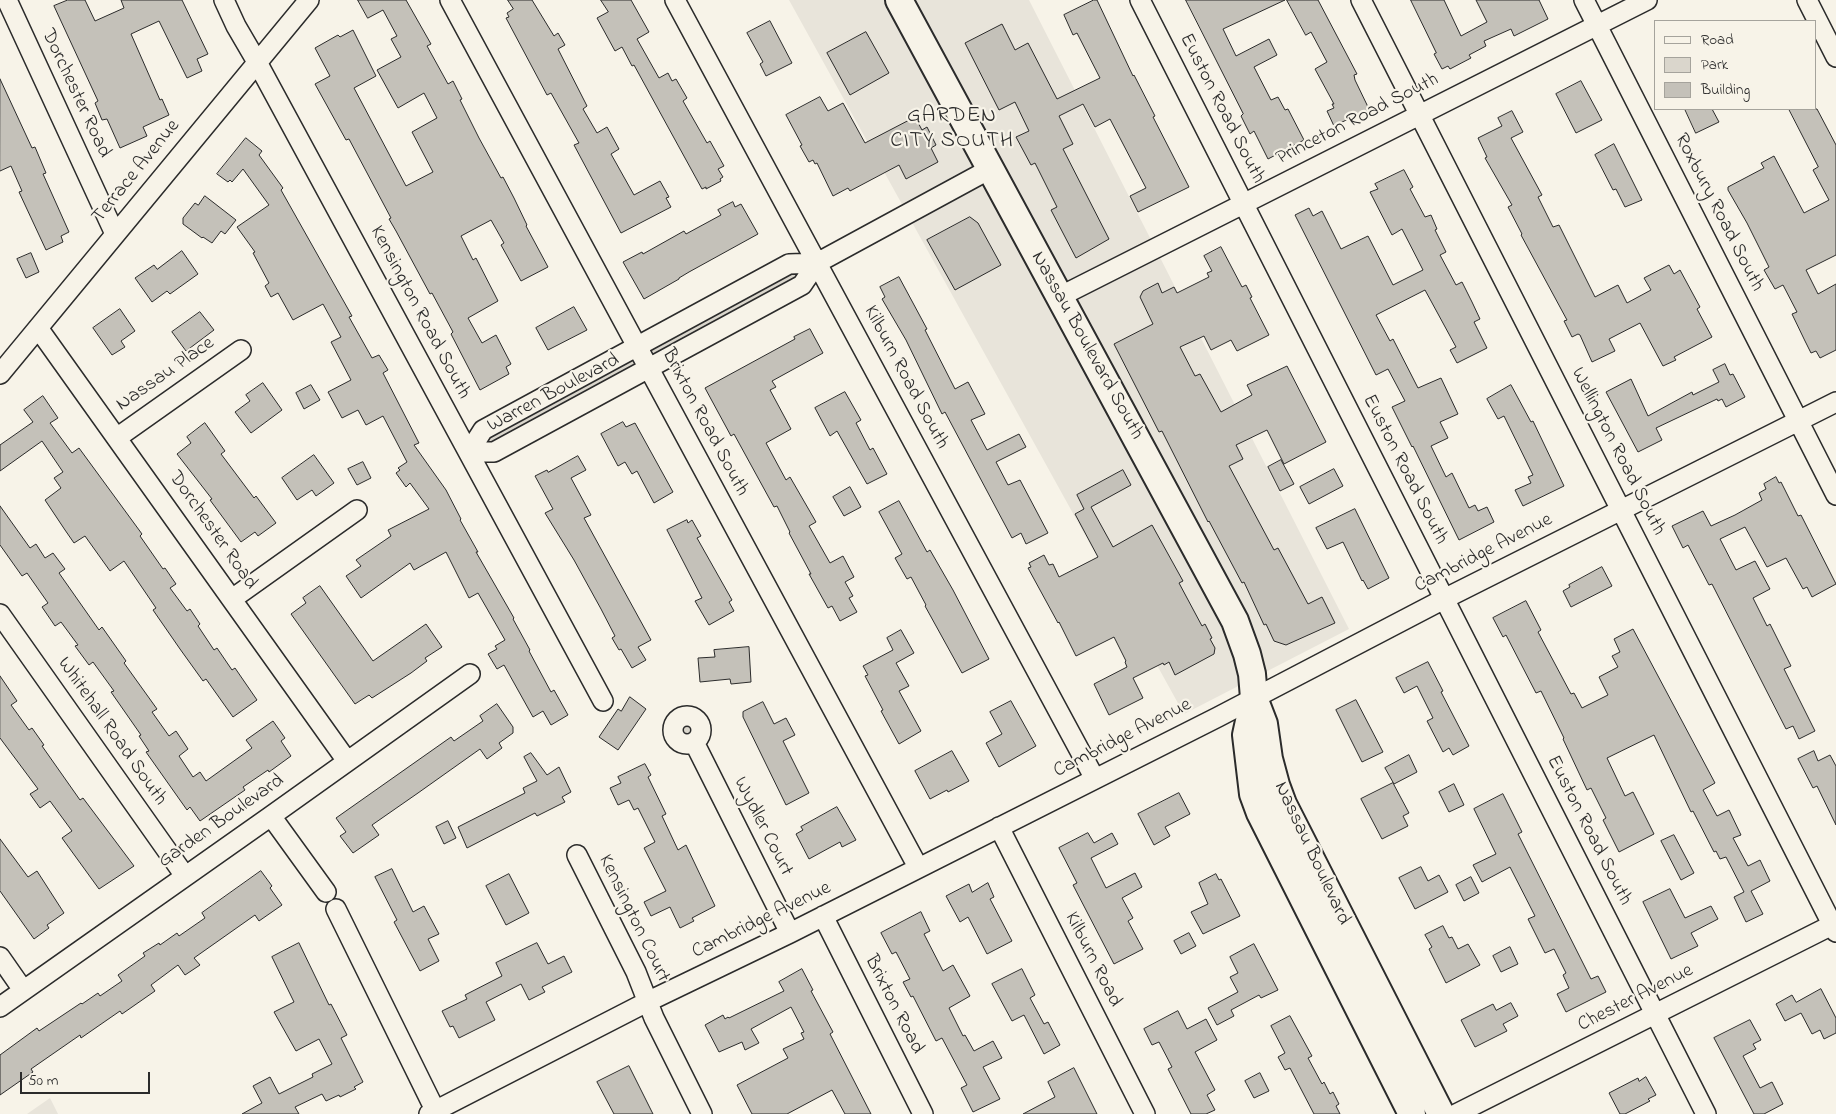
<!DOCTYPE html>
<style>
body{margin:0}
#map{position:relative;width:1836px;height:1114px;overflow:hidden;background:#f7f3e8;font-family:"Indie Flower",sans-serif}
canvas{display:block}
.legend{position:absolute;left:1654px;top:20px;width:162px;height:90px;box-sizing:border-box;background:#f7f3e8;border:1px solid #a5a39c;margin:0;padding:6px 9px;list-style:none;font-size:15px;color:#2b2b2b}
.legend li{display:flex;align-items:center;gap:10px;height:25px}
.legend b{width:25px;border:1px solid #a5a39c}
.scale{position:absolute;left:20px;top:1072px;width:130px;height:22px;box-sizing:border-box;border:2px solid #2b2b2b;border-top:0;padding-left:6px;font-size:15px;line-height:18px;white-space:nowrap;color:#2b2b2b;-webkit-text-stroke:4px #f7f3e8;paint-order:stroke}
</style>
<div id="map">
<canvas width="1836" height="1114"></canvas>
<ul class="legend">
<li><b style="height:6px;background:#f7f3e8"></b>Road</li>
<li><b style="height:14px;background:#dad6cc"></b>Park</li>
<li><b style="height:14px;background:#c4c1b9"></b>Building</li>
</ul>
<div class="scale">50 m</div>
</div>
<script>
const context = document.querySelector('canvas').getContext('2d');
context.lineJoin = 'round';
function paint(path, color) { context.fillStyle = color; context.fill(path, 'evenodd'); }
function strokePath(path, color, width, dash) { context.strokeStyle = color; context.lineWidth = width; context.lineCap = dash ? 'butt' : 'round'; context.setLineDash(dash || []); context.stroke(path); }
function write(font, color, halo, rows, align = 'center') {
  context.font = font + ' "Indie Flower",sans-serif'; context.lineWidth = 4.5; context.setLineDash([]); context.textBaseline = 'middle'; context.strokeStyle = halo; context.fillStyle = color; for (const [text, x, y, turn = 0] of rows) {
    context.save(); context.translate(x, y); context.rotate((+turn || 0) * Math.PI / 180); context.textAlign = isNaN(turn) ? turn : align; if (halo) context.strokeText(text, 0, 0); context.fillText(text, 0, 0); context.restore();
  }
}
paint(new Path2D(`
 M789 0H1029L1349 629 1184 714Z
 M50 1098 58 1114H27Z`), '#e8e4da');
paint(new Path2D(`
 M817 263 802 285 494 452H469L483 430 789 264Z
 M678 730a10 10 0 1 1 20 0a10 10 0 1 1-20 0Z`), '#dad6cc');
const building = new Path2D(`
 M68 0H85L95 21 124 8 121 0H182L208 54 197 59 202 71 187 78 159 21 131 34 160 100 162 99 169 115 143 127 147 136 120 148 107 119 102 120 95 103 98 101 54 6Z
 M358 0H406L431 44 427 46 448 84 453 81 462 99 460 100 479 138 501 178 503 177 514 198 527 225 526 226 548 267 521 281 501 245 504 243 491 220 461 236 473 260 476 258 498 301 468 318 482 343 496 335 511 364 506 367 509 374 480 390 451 334 453 332 432 293 430 294 396 231 389 219 391 218 349 139 346 140 315 84 330 76 315 48 338 35 340 37 353 30 376 76 354 88 406 186 433 172 412 132 437 118 424 93 398 108 377 70 401 57 391 39 397 36 383 10 368 18Z
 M508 0H532L554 36 558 33 565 45 558 49 587 106 583 109 597 133 607 127 619 149 611 154 634 195 660 181 669 197 666 198 671 207 621 233 574 145 579 143 551 93 547 95 506 18 509 17 507 13 513 9Z
 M601 0H631L649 32 637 39 659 78 668 73 672 81 676 79 687 98 683 101 707 143 710 141 724 166 718 169 723 177 720 179 721 181 706 189V187L702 189 634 65 632 66 622 47 615 51 597 18 608 12Z
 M1094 0H1097L1133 76 1134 75 1155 116 1153 117 1189 187 1138 212 1130 196 1146 188 1110 119 1095 127 1083 104 1059 116 1073 144 1063 149 1109 239 1076 258 1051 210 1057 207 1035 163 1031 165 1016 137 1029 131 1015 102 999 110 965 43 1002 24 1015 50 1028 43 1057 99 1100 78 1077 33 1073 35 1064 15Z
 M1186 0H1285L1223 29 1236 56 1269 39 1277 55 1254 67 1271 100 1278 97 1285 110 1288 109 1304 140 1268 159 1254 131 1250 134 1241 116 1243 114Z
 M1287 0H1318L1357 74 1354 75 1355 80 1369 109 1334 126 1327 111 1334 108 1332 104H1334L1315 69 1327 62 1311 32 1306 35Z
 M1411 0H1444L1461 36 1487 22 1476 0H1539L1548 19 1514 36 1511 29 1484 41 1486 46 1469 55 1471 58 1450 69 1448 66 1442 69 1434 54 1436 53Z
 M770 21 792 63 766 76 760 64 763 62 747 33Z
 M866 32 889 73 850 95 827 53Z
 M0 79 32 148 35 147 46 173 43 174 69 232 61 236 63 242 46 250 19 192 22 191 11 166 0 171Z
 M1581 81 1602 120 1576 133 1556 94Z
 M820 97 828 111 843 103 865 143 915 117 922 130 927 127 936 145 931 148 938 162 906 179 899 165 850 191 848 188 833 196 817 163 815 164 813 160 809 162 800 146 802 145 786 115Z
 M1685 109H1712L1719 122 1696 133Z
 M1789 109H1817L1836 145V255L1806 270 1818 294 1836 284V350L1820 358 1816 351 1811 353 1805 341 1792 314 1797 312 1783 285 1775 289 1764 270 1769 267 1747 223 1728 190V187L1764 168 1761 163 1774 156 1804 213 1829 200 1813 170 1818 167Z
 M1512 111 1523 132 1511 138 1542 195 1538 197 1553 227 1559 225 1595 297 1618 285 1627 303 1651 290 1644 278 1669 265 1674 274 1680 270 1700 307 1697 309 1712 337 1674 357 1676 360 1663 366 1640 323 1609 339 1615 351 1592 362 1580 335 1578 334 1572 337 1564 321 1567 320 1521 235 1522 234 1508 207 1512 205 1485 158 1487 157 1478 138 1502 126 1498 118Z
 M246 138 262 151 259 155 283 188 281 190 352 316 349 317 372 358 379 355 388 370 383 373 419 443 414 445 446 490 461 519 460 520 478 552H476L514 618 513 619 530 650 529 651 551 692 554 690 568 715 551 725 543 711 533 717 504 665 497 669 488 654 497 649 495 646 505 640 478 593 469 598 446 552 414 570 410 563 361 598 346 576 361 566 356 560 391 536 388 530 429 509 410 483 406 487 396 473 400 470 398 468 407 462 383 416 366 425 358 410 342 418 328 392 351 380 331 342 341 337 323 304 293 320 278 293 271 297 265 286 269 283 253 253 255 252 237 227 269 205 243 169 232 182 230 180 228 182 217 174Z
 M1614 144 1642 200 1625 207 1616 189 1613 190 1595 155Z
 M1404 170 1413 187 1410 189 1425 217 1431 215 1437 229 1435 230 1446 252 1440 255 1456 285 1462 282 1472 302 1480 319 1474 322 1487 348 1457 363 1450 350 1456 347 1425 290 1376 315 1390 341 1393 339 1418 388 1441 378 1458 414 1440 422 1448 438 1431 446 1446 477 1452 473 1469 508 1475 505 1478 511 1487 507 1494 522 1459 540 1413 446 1412 447 1392 407 1405 401 1388 369 1376 375 1295 215 1309 208 1313 216 1322 211 1341 249 1368 236 1393 285 1423 270 1402 229 1392 235 1370 192 1378 189 1375 184Z
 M205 196 236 220 225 234 221 231 212 243 203 237 202 238 183 224V218L195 203 198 205Z
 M733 202 735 207 741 204 758 234 689 272 679 278V279L644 299 623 262 642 252 643 254 684 231 686 234 721 215 718 210Z
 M970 217 978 223 1001 265 955 290 927 240Z
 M1221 247 1242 287 1246 285 1252 297 1250 298 1269 335 1237 351 1231 340 1211 350 1204 336 1180 347 1195 376 1200 374 1221 412 1252 395 1247 385 1287 366 1326 442 1284 464 1267 430 1236 445 1243 459 1229 466 1274 550 1278 548 1308 604 1322 597 1335 623 1286 645 1274 641 1266 624 1264 625 1244 582 1242 583 1209 521 1208 522 1162 431 1159 432 1114 344 1153 324 1140 297 1143 291 1158 283 1162 293 1174 287 1177 293 1209 277 1207 273 1212 271 1204 256Z
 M182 251 198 274 170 294 167 291 152 302 135 278 154 265 157 269Z
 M31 253 39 272 26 278 17 259Z
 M899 277 927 329 925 330 955 389 968 382 985 414 971 420 987 450 1019 434 1026 447 996 462 1008 485 1020 480 1048 533 1026 544 1021 533 1012 538 945 412 942 414 906 340 882 299 885 297 880 287Z
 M574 307 587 330 548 350 536 328Z
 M120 309 135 331 121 341 125 347 112 355 93 328Z
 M200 312 214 330 186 351 172 332Z
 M810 329 823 353 772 381 776 387 770 390 791 429 766 443 786 480 790 477 816 522 809 526 830 563 843 556 854 577 845 582 853 596 849 598 857 612 840 621 832 606 828 608 809 574H811L789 533 790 532 777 506 774 507 734 434 731 436 705 388 795 339 794 337Z
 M1725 364 1730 375 1733 374 1745 397 1726 407 1722 399 1718 401 1717 399 1656 428 1662 440 1638 452 1606 392 1631 379 1648 416 1692 392 1693 395 1719 382 1713 370Z
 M263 383 282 410 251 433 235 412 250 401 246 395Z
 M311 385 320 400 304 409 296 393Z
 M1511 385 1531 422 1533 421 1564 486 1523 506 1515 490 1531 483 1528 477 1533 475 1504 416 1498 419 1487 399Z
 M845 392 861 420 856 423 870 450 873 448 887 474 867 484 837 431 830 436 815 408Z
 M43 396 58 418 50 423 72 453 79 448 142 534 140 536 163 569 165 568 176 584 170 588 187 611 190 609 200 624 198 626 214 650 217 648 232 670 235 668 257 700 233 717 206 679 203 681 180 649 153 610 156 608 124 561 110 571 85 536 74 543 65 530 45 500 61 488 54 478 63 472 42 441 0 471V445L33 422 24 410Z
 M623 422 626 427 635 423 673 492 654 503 637 471 632 474 625 462 618 466 601 434Z
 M205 423 225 451 221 454 254 498 256 496 276 523 258 536 255 532 241 542 210 500 212 499 177 454 191 443 187 437Z
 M314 455 334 483 316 496 312 490 297 500 282 478Z
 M578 456 586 470 571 478 591 515 584 518 651 640 638 647 646 660 632 668 621 649 619 650 612 638 615 636 601 609 574 560 545 513 553 509 535 476 547 470 548 472Z
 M1281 460 1294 484 1280 491 1268 467Z
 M363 462 371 478 357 485 348 469Z
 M1334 469 1343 486 1309 504 1300 487Z
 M1123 470 1131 485 1091 507 1113 547 1152 525 1183 581 1179 583 1202 626 1205 624 1212 638 1210 639 1215 648 1214 654 1175 675 1169 662 1164 665 1163 663 1133 678 1143 698 1109 715 1094 684 1127 667 1125 662 1126 661 1114 637 1076 656 1059 622 1058 623 1028 568 1031 567 1029 563 1044 555 1049 565 1053 564 1059 577 1098 557 1075 514 1084 509 1077 495Z
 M1776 477 1779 483 1781 482 1798 516 1801 515 1836 584 1812 597 1807 587 1803 589 1786 558 1767 567 1745 527 1720 539 1736 570 1755 561 1770 589 1753 598 1767 626 1770 624 1791 666 1784 669 1815 731 1799 739 1793 726 1786 729 1712 584 1709 585 1688 545 1683 548 1672 526 1703 511 1711 526 1735 515 1762 500 1759 493 1766 489 1764 484Z
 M850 487 861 507 844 516 833 497Z
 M899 501 927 552 930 550 953 590 989 659 962 673 925 606 926 605 911 577 907 579 895 558 902 554 879 512Z
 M0 506 30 548 36 544 45 558 53 553 65 569 59 573 99 630 102 627 126 661 124 663 157 709 152 712 169 736 176 731 188 749 179 756 193 777 200 772 206 781 252 748 246 740 273 721 285 738 281 741 291 756 269 772 268 770 243 787 245 790 200 821 190 807 187 810 146 752 149 751 139 736 141 735 111 692 114 691 93 662 89 665 75 646 78 645 61 622 55 626 42 607 48 603 27 573 22 576 0 545Z
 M1355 509 1389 578 1368 589 1363 580 1362 581 1343 542 1327 549 1316 528Z
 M687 520 688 523 692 520 701 536 697 538 732 600 729 602 734 611 709 625 695 601 702 598 667 530Z
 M1602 567 1612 586 1571 607 1563 591 1570 587 1569 585Z
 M320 586 373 661 426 624 442 647 425 658 427 661 411 673 372 698 369 695 355 704 291 614 306 603 303 598Z
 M1526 601 1541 630 1538 632 1571 694 1574 693 1582 708 1608 695 1599 677 1618 667 1612 656 1620 652 1614 639 1633 629 1715 783 1703 790 1717 816 1729 810 1741 835 1733 838 1748 866 1760 860 1770 881 1751 891 1763 914 1746 922 1734 897 1744 892 1726 857 1720 859 1716 851 1714 852 1693 811 1691 812 1654 735 1607 758 1625 796 1633 792 1654 834 1619 852 1603 820 1606 818 1591 788 1587 790 1563 739 1564 738 1541 691 1536 693 1506 635 1503 637 1493 618Z
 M901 630 914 653 896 663 909 686 899 691 921 731 899 744 881 711 883 710 865 676 868 675 863 666 893 650 887 638Z
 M749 647 751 682 731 684 730 679 700 682 698 658 715 657 714 650Z
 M1428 662 1443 691 1441 692 1469 746 1453 755 1449 748 1443 752 1427 721 1433 718 1417 686 1404 693 1396 678Z
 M0 676 17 701 11 705 29 730 32 728 44 745 42 746 80 800 83 798 134 866 99 889 62 838 72 831 50 801 40 808 30 794 38 789 0 738Z
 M630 697 646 709 618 750 599 737 618 709 621 711Z
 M1356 700 1383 752 1362 762 1336 710Z
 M1011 701 1036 746 999 767 986 743 1002 734 990 712Z
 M763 702 774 724 786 718 795 735 783 741 809 793 786 805 743 717V712Z
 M497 704 513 727V733L499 743 502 748 487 759 480 749 418 793 372 825 379 835 353 853 340 836 346 832 336 818 451 737 454 741 483 721 480 716Z
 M952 751 969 781 948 792 947 790 930 799 915 771Z
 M1814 751 1818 761 1830 755 1836 766V825L1817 786 1813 788 1798 759Z
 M531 753 547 775 559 767 571 792 562 797 565 802 537 816 535 813 467 848 458 827 525 793 523 788 537 781 524 757Z
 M1409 755 1417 772 1394 784 1385 768Z
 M645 764 651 775 648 777 666 814 662 816 678 850 686 845 715 906 692 918 694 921 680 928 670 907 651 916 644 902 666 891 644 848 655 842 638 808 634 810 629 800 618 805 610 788 621 783 618 777Z
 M1393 783 1409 813 1403 816 1408 826 1382 839 1361 799Z
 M1454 784 1464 805 1449 812 1439 792Z
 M1179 793 1190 814 1165 827 1170 836 1154 845 1138 814Z
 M1503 794 1522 832 1518 834 1591 979 1598 976 1606 992 1566 1012 1557 994 1569 988 1563 975 1566 973 1554 949 1545 953 1528 919 1535 916 1510 867 1482 882 1473 865 1496 854 1474 809Z
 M837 807 856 840 842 847 840 842 809 859 796 834 803 830 801 827Z
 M448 821 456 838 444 844 436 827Z
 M1088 833 1094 843 1112 833 1118 844 1091 858 1106 888 1135 873 1142 887 1122 898 1133 918 1128 921 1143 949 1114 964 1073 885 1077 883 1059 848Z
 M1674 835 1694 873 1681 880 1661 841Z
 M0 839 28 877 37 871 64 913 47 925 49 928 34 939 0 891Z
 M1421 867 1428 881 1439 875 1448 892 1415 909 1399 878Z
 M392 869 413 912 424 906 439 934 428 939 439 961 420 971 394 922 397 920 375 877Z
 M261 871 272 886 270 888 282 905 259 921 255 915 194 958 200 965 185 975 178 965 151 985 155 991 122 1014 120 1011 81 1038 80 1035 31 1069 33 1072 0 1095V1055L37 1028 39 1031 81 1003 82 1004 98 993 100 996 122 981 118 975 145 956 143 953 159 943 160 945 177 933 179 936 205 918 202 913Z
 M509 874 529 913 506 925 486 886Z
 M1216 874 1219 880 1221 879 1240 916 1203 934 1191 912 1208 904 1199 883Z
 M1471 877 1479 893 1464 901 1456 885Z
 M988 883 994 897 990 899 1012 941 987 954 968 917 960 922 946 896 969 884 972 892Z
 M1670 889 1685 918 1711 906 1718 919 1691 933 1698 946 1671 959 1643 902Z
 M921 912 930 931 924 934 943 971 953 965 970 996 949 1008 963 1036 965 1035 974 1051 993 1041 1002 1058 983 1067 1000 1099 973 1112 961 1088 967 1085 942 1038 936 1041 913 996 911 997 903 982 910 979 896 952 892 954 881 933Z
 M1443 926 1449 938 1452 937 1458 949 1468 944 1480 965 1446 983 1429 949 1432 947 1425 935Z
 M1189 933 1196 946 1181 954 1174 941Z
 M299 943 329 1005 331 1004 347 1035 341 1038 363 1082 354 1087 356 1089 340 1097 339 1095 326 1101 322 1094 295 1107 299 1114H242L262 1103 253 1086 270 1077 279 1094 313 1077 312 1074 332 1064 319 1039 296 1051 274 1012 294 1002 272 957Z
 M537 943 548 964 564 956 572 972 542 987 545 992 529 1000 521 984 486 1002 495 1020 459 1038 453 1026 450 1027 442 1011 467 999 465 995 502 976 496 963Z
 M1254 944 1278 990 1261 998 1259 995 1231 1010 1234 1016 1217 1025 1208 1008 1238 992 1230 977 1238 973 1230 957Z
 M1510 947 1518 964 1501 972 1493 956Z
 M802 969 813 990 811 991 833 1032 830 1034 871 1114H845L832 1090 787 1114H752L737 1085 788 1058 783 1049 804 1039 801 1033 804 1032 791 1007 751 1029 759 1043 745 1050 742 1042 719 1052 705 1025 723 1015 725 1019 728 1017 729 1018 784 991 779 982Z
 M1022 969 1035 995 1030 998 1044 1024 1048 1022 1060 1045 1044 1054 1024 1015 1012 1021 992 984Z
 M1821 989 1836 1018V1033L1824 1039 1820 1030 1812 1034 1801 1013 1785 1021 1776 1004 1792 995 1796 1002Z
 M1511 1003 1518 1016 1503 1024 1507 1031 1475 1047 1461 1020 1493 1004 1496 1010Z
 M1178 1011 1187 1029 1206 1019 1217 1040 1195 1052 1215 1090 1207 1095 1215 1110 1206 1114H1191L1168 1069 1172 1067 1159 1042 1152 1045 1144 1029Z
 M1290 1016 1312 1056 1308 1058 1322 1084 1324 1082 1330 1094 1333 1092 1339 1104 1336 1106 1340 1114H1314L1290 1068 1285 1070 1278 1057 1285 1053 1271 1026Z
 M1750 1020 1761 1040 1753 1044 1756 1049 1743 1056 1760 1088 1772 1082 1783 1104 1764 1114H1754L1714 1038Z
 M629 1066 653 1114H614L597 1082Z
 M1074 1068 1097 1114H1023L1055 1097 1048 1082Z
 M1260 1073 1269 1091 1254 1098 1245 1081Z
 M1646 1077 1656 1095 1648 1099 1650 1101 1625 1114H1620L1609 1093 1638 1078 1639 1081Z`);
paint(building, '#c4c1b9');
strokePath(building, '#2b2b2b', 1);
const minor = new Path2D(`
 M7 0 115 234
 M224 0 236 26 257 62 603 701
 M450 0 918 867
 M675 0 1095 779
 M1140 0 1706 1114
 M1361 0 1836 932
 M1584 0 1836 495
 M1807 0 1836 57
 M1059 297 1647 0
 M38 328 347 761
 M0 374 309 0
 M118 437 241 350
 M469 452 483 430 789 264 817 263 990 169
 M469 452H494L802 285 817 263
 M232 599 357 510
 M0 614 185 876
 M673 730a14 14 0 1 1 28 0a14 14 0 1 1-28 0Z
 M694 742 790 933
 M271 816 326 892
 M999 827 1145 1114
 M577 855 636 972 654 1018 702 1114
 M336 909 437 1114
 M823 916 923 1114
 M0 957 23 990
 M0 1007 271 816 470 674
 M429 1114 647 1002 790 933 1218 717 1444 599 1836 402
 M1456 1114 1836 923`);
const secondary = new Path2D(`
 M899 0 1235 621 1247 654 1252 674 1254 698 1264 724 1269 759 1276 785 1283 804 1441 1114
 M1254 698 1246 735 1253 794 1260 813 1412 1114`);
strokePath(minor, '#2b2b2b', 22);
strokePath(secondary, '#2b2b2b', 30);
strokePath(minor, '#f7f3e8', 19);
strokePath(secondary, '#f7f3e8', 26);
write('20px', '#2b2b2b', '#f7f3e8', [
 ["Dorchester Road",75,94,65],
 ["Euston Road South",1221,109,63],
 ["Princeton Road South",1358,120,-27],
 ["Terrace Avenue",137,172,-51],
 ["Roxbury Road South",1718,213,63],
 ["Kensington Road South",419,313,62],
 ["Nassau Boulevard South",1086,346,61],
 ["Nassau Place",166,375,-35],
 ["Kilburn Road South",905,378,62],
 ["Warren Boulevard",554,394,-28],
 ["Brixton Road South",704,423,62],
 ["Wellington Road South",1617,452,63],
 ["Euston Road South",1404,470,63],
 ["Dorchester Road",212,531,55],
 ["Cambridge Avenue",1484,554,-27],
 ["Whitehall Road South",111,732,55],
 ["Cambridge Avenue",1123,739,-27],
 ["Garden Boulevard",222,822,-35],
 ["Wydler Court",762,827,63],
 ["Euston Road South",1588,831,63],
 ["Nassau Boulevard",1311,854,65],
 ["Kensington Court",633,919,64],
 ["Cambridge Avenue",762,921,-26],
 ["Kilburn Road",1092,960,63],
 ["Chester Avenue",1636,999,-27],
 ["Brixton Road",893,1005,63]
]);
context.letterSpacing = '1px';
write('22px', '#2b2b2b', '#f7f3e8', [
 ["GARDEN",952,117],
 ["CITY SOUTH",952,142]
]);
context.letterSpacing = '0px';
</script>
